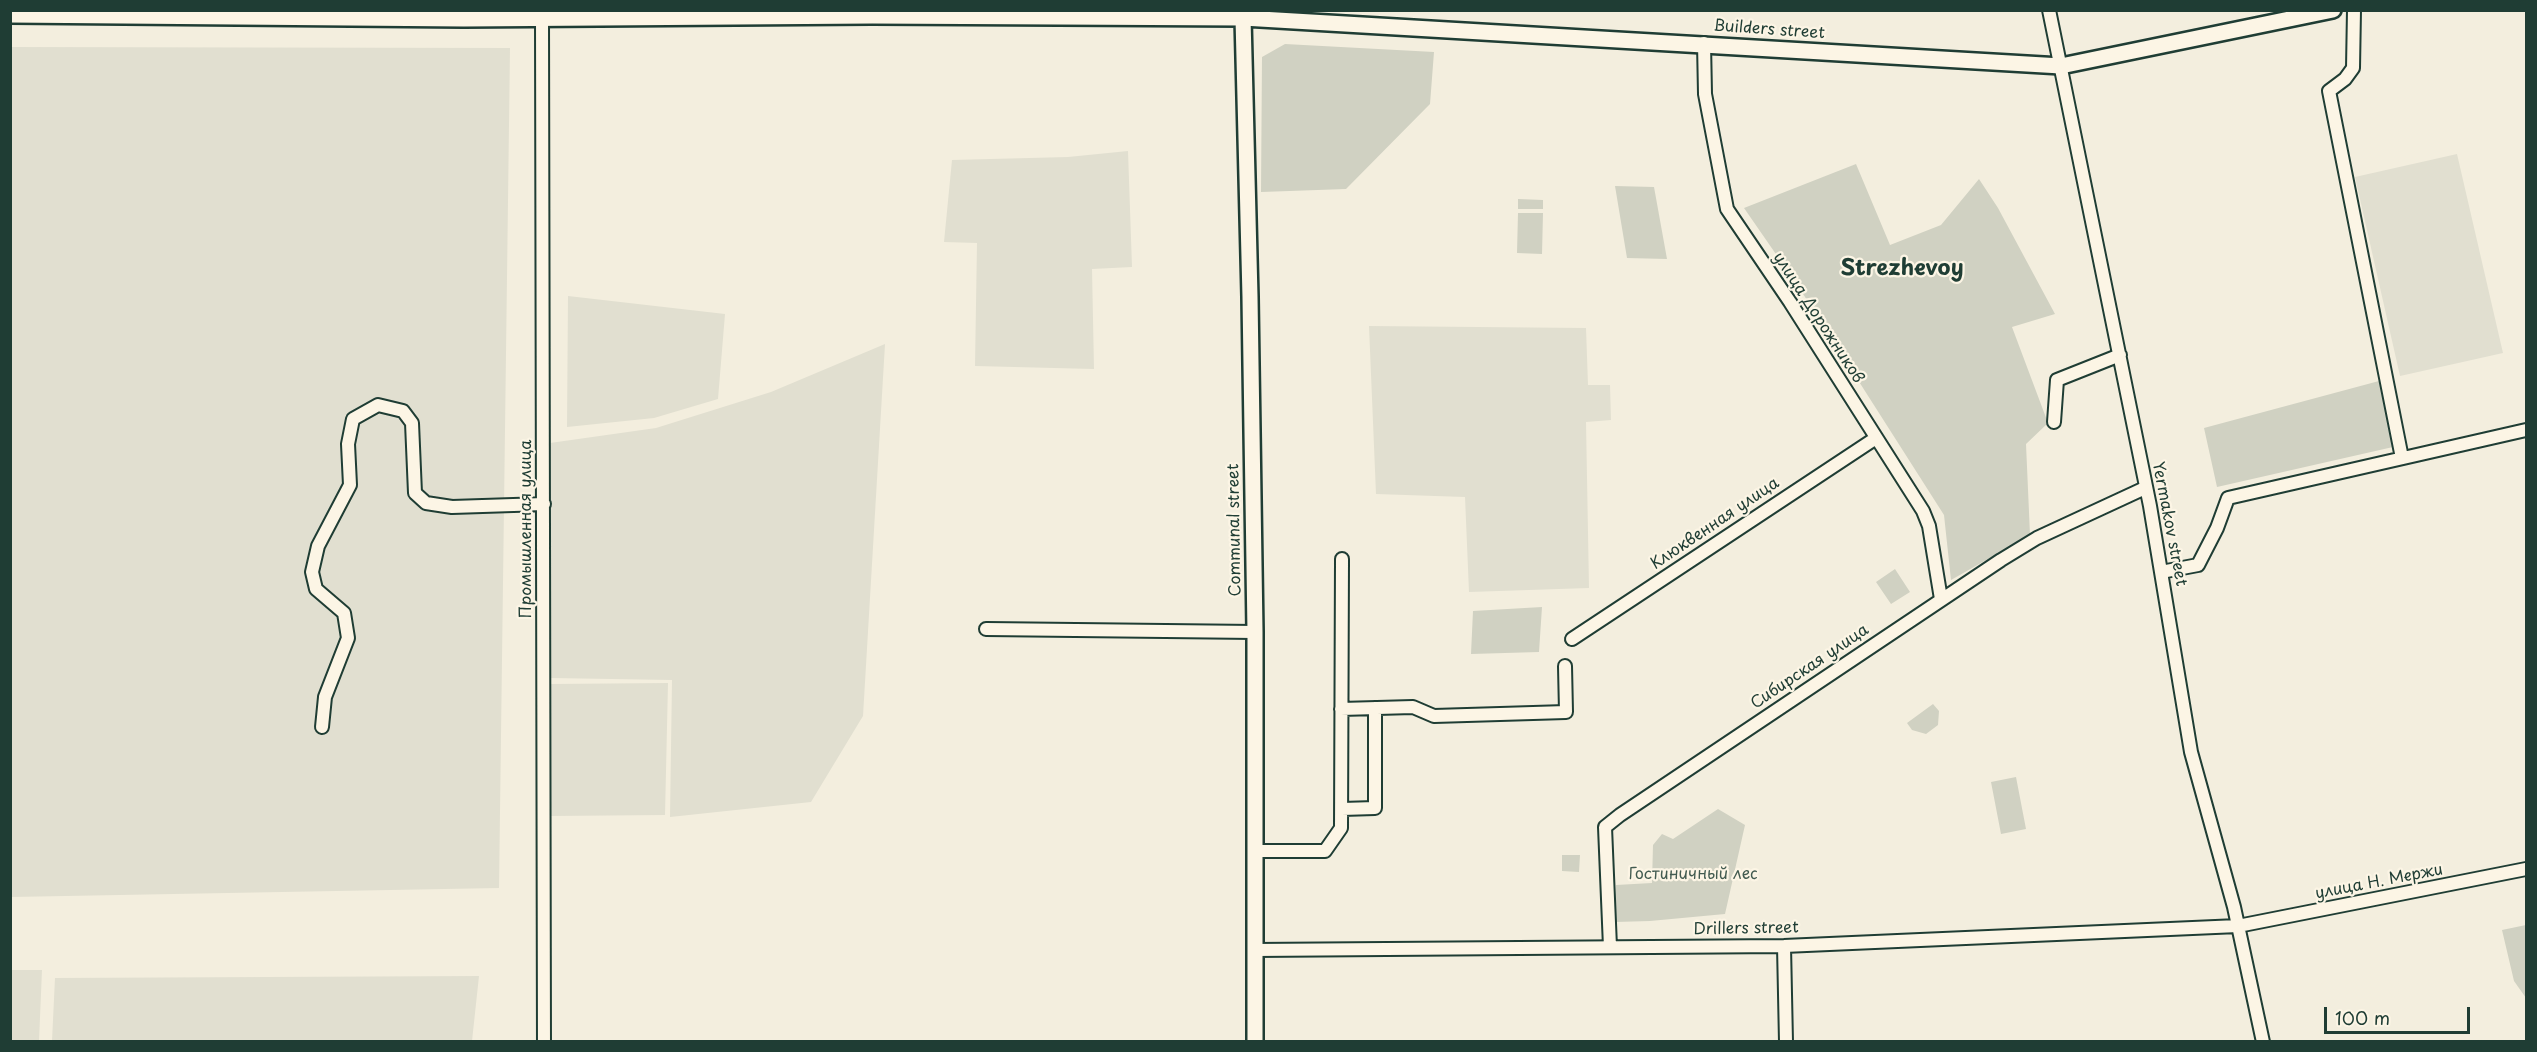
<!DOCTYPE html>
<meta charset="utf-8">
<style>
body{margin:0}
#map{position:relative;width:2537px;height:1052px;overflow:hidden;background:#f3eede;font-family:"Playpen Sans",sans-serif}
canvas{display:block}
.frame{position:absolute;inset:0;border:12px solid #1f3d34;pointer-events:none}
.scale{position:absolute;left:2324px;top:1007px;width:146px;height:27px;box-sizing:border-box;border:3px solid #1f3d34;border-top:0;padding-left:8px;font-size:18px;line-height:21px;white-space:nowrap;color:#1f3d34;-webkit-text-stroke:4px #fcf5e5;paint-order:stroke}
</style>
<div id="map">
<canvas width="2537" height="1052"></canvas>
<div class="frame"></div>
<div class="scale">100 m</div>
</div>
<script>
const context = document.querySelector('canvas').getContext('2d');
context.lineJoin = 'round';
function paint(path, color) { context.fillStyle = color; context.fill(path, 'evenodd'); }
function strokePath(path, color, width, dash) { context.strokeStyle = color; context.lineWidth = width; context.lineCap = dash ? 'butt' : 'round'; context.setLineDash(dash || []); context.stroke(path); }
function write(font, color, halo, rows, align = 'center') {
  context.font = font + ' "Playpen Sans",sans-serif'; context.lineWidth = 4.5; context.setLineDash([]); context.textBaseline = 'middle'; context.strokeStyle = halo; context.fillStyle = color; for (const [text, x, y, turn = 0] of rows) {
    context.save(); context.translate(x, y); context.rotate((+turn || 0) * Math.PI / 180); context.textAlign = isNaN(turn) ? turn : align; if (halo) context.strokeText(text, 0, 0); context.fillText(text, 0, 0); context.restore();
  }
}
paint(new Path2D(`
 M10 47 510 48 499 888 11 897Z
 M1128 151 1132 267 1092 269 1094 369 975 366 977 243 944 242 952 160 1068 157Z
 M2457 154 2503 353 2400 376 2355 177Z
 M568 296 725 314 718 399 654 418 567 427Z
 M1369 326 1586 328 1588 385H1610L1611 420 1586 422 1589 588 1469 592 1465 497 1376 494Z
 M885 344 863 716 811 802 670 817 672 680 551 678 550 443 656 428 771 392Z
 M668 683 665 815 550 816 551 684Z
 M11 970H42L39 1041H11Z
 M479 976 472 1041H52L55 978Z`), '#e1dfd0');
paint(new Path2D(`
 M1285 44 1434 52 1430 104 1346 189 1261 192 1262 57Z
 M1856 164 1890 245 1941 225 1979 179 1998 208 2055 314 2012 327 2048 423 2026 444 2030 535 1951 580 1944 515 1798 286 1744 208Z
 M1615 186 1654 187 1667 259 1627 258Z
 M1518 199 1543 200V209H1518Z
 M1518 213H1543L1542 254 1517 253Z
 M2379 381 2393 447 2217 487 2204 428Z
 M1895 569 1910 592 1891 604 1876 582Z
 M1542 607 1539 652 1471 654 1473 611Z
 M1933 704 1939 711 1938 725 1926 734 1912 730 1907 723Z
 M2016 777 2026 829 2001 834 1991 782Z
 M1718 809 1745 825 1725 914 1650 921 1615 922 1616 885 1652 883 1653 845 1662 834 1673 839Z
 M1562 855H1580L1579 872 1562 871Z
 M2526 925V998L2514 981 2502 930Z`), '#d0d1c2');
const minor = new Path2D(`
 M2049 10 2150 506 2191 752 2234 907 2263 1042
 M2354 10 2353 68 2345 79 2329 91 2402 458
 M542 17 544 1042
 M1704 43 1705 94 1727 209 1790 302 1923 511 1929 526 1941 599
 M2054 422 2057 380 2120 355
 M2161 572 2198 565 2217 528 2228 498 2526 430
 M986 629 1255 632
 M1572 639 1876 438
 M1341 709 1413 707 1434 716 1566 712 1565 666
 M322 727 325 697 348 638 344 613 316 589 312 572 318 546 350 485 348 444 353 419 378 405 403 411 412 423 415 493 426 503 452 507 544 504
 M1342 809 1375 808V708
 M1254 851H1325L1341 828 1342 559
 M1784 946 1786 1042
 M1610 947 1605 827 1620 815 2001 560 2037 538 2145 488
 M1254 950 1784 946 2238 926 2526 869`);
const major = new Path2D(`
 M10 15 464 19 872 16 1243 18 2061 66 2333 10
 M1243 18 1250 297 1255 632V1042`);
strokePath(minor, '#1f3d34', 16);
strokePath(major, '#1f3d34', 20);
strokePath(minor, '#fcf5e5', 12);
strokePath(major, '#fcf5e5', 15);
write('16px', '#1f3d34', '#fcf5e5', [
 ["Builders street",1769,30,4],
 ["улица Дорожников",1818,318,57],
 ["Клюквенная улица",1715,524,-34],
 ["Yermakov street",2169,524,79],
 ["Промышленная улица",527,529,-90],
 ["Communal street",1235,530,-91],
 ["Сибирская улица",1810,667,-34],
 ["улица Н. Мержи",2379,882,-11],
 ["Drillers street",1746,929,-1]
]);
write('16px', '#425b50', '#fcf5e5', [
 ["Гостиничный лес",1693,875]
]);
write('bold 22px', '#1f3d34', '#fcf5e5', [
 ["Strezhevoy",1902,269]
]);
</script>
